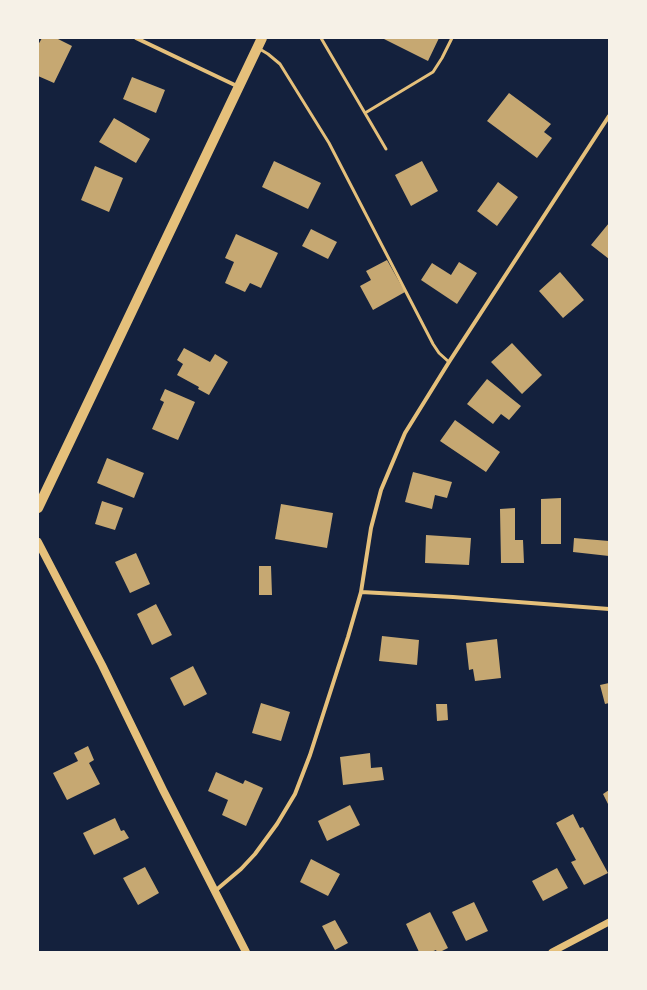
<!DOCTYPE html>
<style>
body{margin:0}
#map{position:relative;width:647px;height:990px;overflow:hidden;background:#14213d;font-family:"Open Sans",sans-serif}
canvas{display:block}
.frame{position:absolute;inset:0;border:39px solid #f6f1e7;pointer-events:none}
</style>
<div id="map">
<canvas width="647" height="990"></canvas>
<div class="frame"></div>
</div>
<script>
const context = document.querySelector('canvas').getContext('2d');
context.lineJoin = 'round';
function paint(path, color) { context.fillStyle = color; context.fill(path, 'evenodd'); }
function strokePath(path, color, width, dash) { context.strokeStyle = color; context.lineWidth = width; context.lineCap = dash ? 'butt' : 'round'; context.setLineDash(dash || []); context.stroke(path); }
paint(new Path2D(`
 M42 38H56L72 46 54 83 38 76V45Z
 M382 38H439L428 61Z
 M132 77 165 90 156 113 123 99Z
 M509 93 551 124 544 132 552 138 537 158 487 121Z
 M114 118 150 139 136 163 99 142Z
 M274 161 321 183 308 209 262 187Z
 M422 161 438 191 411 206 395 175Z
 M95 166 123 178 109 212 81 200Z
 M498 182 518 197 497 226 477 211Z
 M609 223V259L591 245Z
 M311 229 337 242 328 259 302 246Z
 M236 234 278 253 261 288 250 283 245 292 225 283 234 262 225 258Z
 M387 260 405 292 373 310 360 286 371 280 366 271Z
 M459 262 477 273 457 304 421 280 432 263 451 275Z
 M560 272 584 300 563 318 539 291Z
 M512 343 542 375 522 394 491 362Z
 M184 348 210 362 215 354 228 362 209 395 198 389 199 387 177 375 183 364 177 360Z
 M487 379 521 406 509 420 501 414 493 424 467 404Z
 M165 389 195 402 178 440 152 429 164 402 160 400Z
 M455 420 500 452 486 472 440 441Z
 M107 458 144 473 134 498 97 483Z
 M413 472 452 482 447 498 435 495 432 509 405 502Z
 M561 498V544H541V499Z
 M102 501 123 508 115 530 95 524Z
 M281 504 333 513 327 548 275 539Z
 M515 508V540H523L524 563H501L500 509Z
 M426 535 471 538 469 565 425 563Z
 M574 538 609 541V556L573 552Z
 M136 553 150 584 130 593 115 562Z
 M259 566H271L272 595H259Z
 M156 604 172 635 152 645 137 614Z
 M382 636 419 640 417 665 379 661Z
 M497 639 501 678 475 681 473 669 469 670 466 643Z
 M193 666 207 694 184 706 170 678Z
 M609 683V703L605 704 600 685Z
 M261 703 290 712 281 741 252 733Z
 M436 704H447L448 720 437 721Z
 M88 746 94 760 89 763 100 784 67 800 53 773 78 761 74 753Z
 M370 753 371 768 382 767 384 780 343 785 340 757Z
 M216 772 243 784 245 780 263 788 246 826 222 815 228 800 208 791Z
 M609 790V806L603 794Z
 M350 805 360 825 327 841 318 821Z
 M573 814 580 828 583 827 608 873 584 885 571 862 576 860 556 823Z
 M115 818 121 831 124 830 129 838 94 855 83 833Z
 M311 859 340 874 328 896 300 882Z
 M145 867 159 893 138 905 123 878Z
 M557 868 568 888 543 901 532 881Z
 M474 902 488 931 466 941 452 912Z
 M430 912 448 948 440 952H437L436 950 431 952H419L406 924Z
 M335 920 348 943 335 950 322 926Z`), '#c6a872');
strokePath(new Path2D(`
 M321 38 386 149
 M258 48 268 54 280 64 329 143 433 344 439 353 449 362
 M365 113 433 72 442 58 452 38`), '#e5c07b', 3);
strokePath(new Path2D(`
 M136 38 239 87
 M361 592 453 597 609 609
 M215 891 241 869 255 854 277 824 295 794 310 755 348 637 361 592 371 528 381 490 405 433 449 362 609 116`), '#e5c07b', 4);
strokePath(new Path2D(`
 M552 952 609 922`), '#e5c07b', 7);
strokePath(new Path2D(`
 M38 542 102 665 163 790 246 952`), '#e5c07b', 8);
strokePath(new Path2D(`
 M38 508 262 38`), '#e5c07b', 10);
</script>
